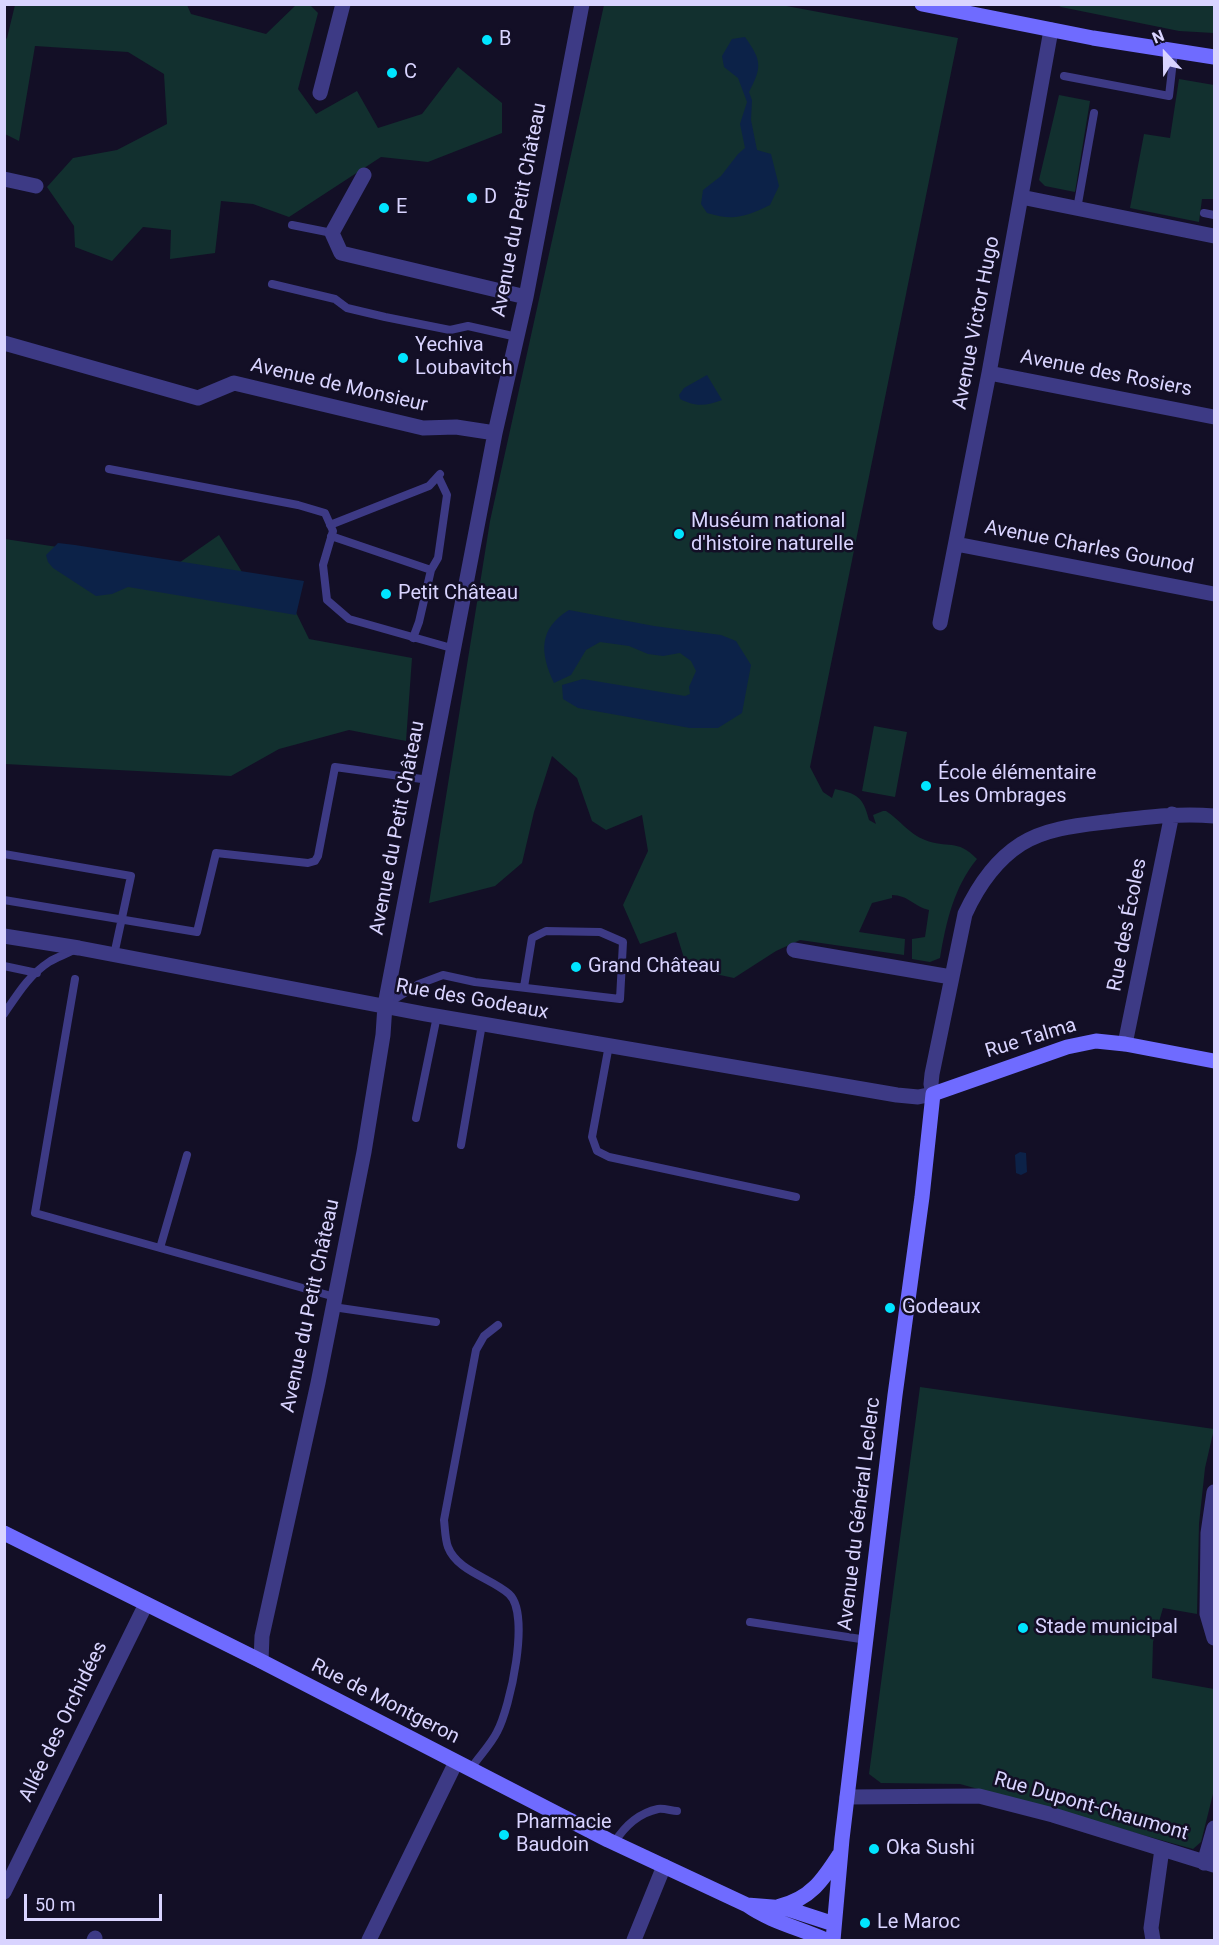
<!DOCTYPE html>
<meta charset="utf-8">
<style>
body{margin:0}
#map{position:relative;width:1219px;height:1945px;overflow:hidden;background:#130f26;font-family:Roboto,sans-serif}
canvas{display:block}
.frame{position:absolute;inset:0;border:6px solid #d9d4ff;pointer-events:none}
.north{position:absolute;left:1135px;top:24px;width:60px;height:60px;-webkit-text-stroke:4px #130f26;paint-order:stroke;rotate:338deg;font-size:16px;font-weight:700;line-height:24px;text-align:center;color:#d9d4ff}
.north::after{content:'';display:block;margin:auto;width:21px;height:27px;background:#d9d4ff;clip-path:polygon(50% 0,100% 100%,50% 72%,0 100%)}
.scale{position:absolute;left:24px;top:1894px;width:138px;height:27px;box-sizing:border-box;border:3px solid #d9d4ff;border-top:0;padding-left:8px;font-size:18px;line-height:21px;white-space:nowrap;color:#d9d4ff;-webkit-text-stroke:4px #130f26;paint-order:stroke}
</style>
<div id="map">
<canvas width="1219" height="1945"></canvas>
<div class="frame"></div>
<div class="north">N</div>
<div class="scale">50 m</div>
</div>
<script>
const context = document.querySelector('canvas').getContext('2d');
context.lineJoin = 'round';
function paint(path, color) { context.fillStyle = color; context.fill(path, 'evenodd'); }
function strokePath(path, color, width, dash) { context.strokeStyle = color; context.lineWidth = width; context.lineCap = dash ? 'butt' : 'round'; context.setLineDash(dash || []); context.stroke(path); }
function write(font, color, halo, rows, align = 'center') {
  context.font = font + ' Roboto,sans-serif'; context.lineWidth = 5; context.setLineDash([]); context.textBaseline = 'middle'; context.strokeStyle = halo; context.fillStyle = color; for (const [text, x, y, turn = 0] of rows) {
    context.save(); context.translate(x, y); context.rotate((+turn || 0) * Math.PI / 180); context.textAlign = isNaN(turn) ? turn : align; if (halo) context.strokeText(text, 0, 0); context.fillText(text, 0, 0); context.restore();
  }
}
paint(new Path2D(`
 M15 5H187L191 14 266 34 296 5H310L318 13 298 89 316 114 357 91 378 128 422 114 458 67 502 103V133L428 162 381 157 289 217 253 204 221 201 215 253 170 259 171 230 143 227 112 261 75 247 74 226 47 187 73 158 117 150 167 124 164 74 128 52 35 46 19 141 5 134 4 41 7 38Z
 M604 5H781L958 38 810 767 823 792 832 798 835 789C857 794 863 796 869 820L876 824 873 815 883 811H886C900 820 909 834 925 840 947 849 957 838 977 859 954 887 946 922 940 958L930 962 912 959V939L925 937 929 910C915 907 908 895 892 895V898L872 903 859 932 905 939 904 955 800 940 776 951 734 978 687 968 676 932 640 944 623 905 648 851 642 815 606 830 592 821 577 778 552 756 534 812 522 863 495 886 429 903 490 521Z
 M1057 5H1214V33L1179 31 1061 7Z
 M1179 79 1214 85V199H1202L1199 222 1130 208 1144 134 1170 138Z
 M1059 95 1090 101 1075 192 1045 186 1039 180Z
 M219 535 247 580 285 590 309 639 412 658 406 741 349 730 279 749 231 776 5 764V539L176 565Z
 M874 726 907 732 895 797 862 791Z
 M920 1387 1214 1429 1205 1468 1199 1524 1197 1614 1163 1608 1153 1642 1152 1678 1214 1689V1790L1201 1842 1193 1849 960 1784 881 1783 869 1774Z`), '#12302f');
paint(new Path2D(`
 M745 37C762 61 762 67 749 92L752 100 751 120 757 150 771 154 779 186 770 205C745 217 734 221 707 213L701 204 703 190 721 176 738 154 745 148 740 124 747 102 738 78 724 67 722 56 732 39Z
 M707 375 722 400C706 406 696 407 680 399L679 395 684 388Z
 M58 543 75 545 304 581 296 615 128 587 112 594 96 596 53 568 48 562 46 555Z
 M569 610 654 626 721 635 736 641 751 665 742 713 718 728H690L578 708 563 699 562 685 583 679 685 696 690 694 689 687 696 671 691 661 680 653 663 656 648 654 629 646 600 642 586 650 571 675 554 683C540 653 538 629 569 610Z
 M1020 1152 1026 1153 1027 1172 1021 1175 1016 1173 1015 1155Z`), '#0c2248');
strokePath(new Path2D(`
 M1064 76 1169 96 1174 52
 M1077 209 1094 113
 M1204 213 1214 215
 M292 225 332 233
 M272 284 335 299 347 308 385 317 450 330 468 326 517 337
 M109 469 298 505 325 513 333 531 323 565 327 600 349 619 455 649
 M330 525 429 486 440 474
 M331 536 431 570
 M413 638 419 622 431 570 438 558 447 495 438 476
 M4 854 131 876 114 955
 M4 900 197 932 216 853 308 863 315 861 318 856 335 767 429 780
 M4 966 37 973
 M75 979 35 1213 335 1297
 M385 1005 419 984 443 975 475 982 620 999 623 942 600 932 546 931 532 938 524 987
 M4 1014C17 995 29 975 49 962 57 957 67 954 75 949
 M609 1045 592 1137 597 1151 609 1157 796 1197
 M416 1118 437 1016
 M461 1145 482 1024
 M160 1248 187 1155
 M333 1307 436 1322
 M750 1622 867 1640
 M470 1770C478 1757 490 1746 497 1732 510 1708 531 1614 509 1594 491 1578 457 1571 448 1547 445 1539 445 1528 444 1520L476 1350 484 1336 498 1325
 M614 1843C624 1827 639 1813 658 1809 664 1808 672 1811 677 1811`), '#3d3a85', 8);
strokePath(new Path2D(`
 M320 93 343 4
 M364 175 332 233 341 253 526 297
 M4 179 36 186
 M1021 197 1214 236
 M4 343 198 398 234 383 423 428 456 427 495 433
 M989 373 1214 417
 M956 544 1214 594
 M940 623 989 373 1051 30
 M4 936 79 948 425 1014 897 1095 918 1097 933 1094 931 1084 932 1074 965 914C977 888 996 860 1021 844 1048 827 1083 825 1114 821 1148 817 1181 813 1214 816
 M794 950 951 977
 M1125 1044 1172 814
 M1214 1492 1208 1533 1207 1614 1214 1638
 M261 1661 262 1636 318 1383 364 1152 383 1035 385 1005 495 433 526 297 582 4
 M847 1797 979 1796 1053 1815 1214 1865
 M1204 1863 1214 1828
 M4 1892 146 1604
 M94 1940 95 1938
 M369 1940 456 1762
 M634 1940 664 1866
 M1153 1940 1151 1928 1162 1849`), '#3d3a85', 15);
strokePath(new Path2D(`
 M922 4 1093 38 1214 57
 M4 1533 261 1661 608 1840 747 1905C771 1922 800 1928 826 1940
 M747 1905 785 1908 834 1924
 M780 1906C810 1899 823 1880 839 1855
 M833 1940 842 1839 895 1395 922 1197 933 1094 1067 1047 1096 1041 1125 1044 1214 1061`), '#6f6bff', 15);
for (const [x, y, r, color] of [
 [487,40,6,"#00e5ff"],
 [392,73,6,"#00e5ff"],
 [472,198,6,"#00e5ff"],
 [384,208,6,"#00e5ff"],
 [403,358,6,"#00e5ff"],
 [679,534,6,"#00e5ff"],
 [386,594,6,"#00e5ff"],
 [926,786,6,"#00e5ff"],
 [576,967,6,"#00e5ff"],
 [890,1308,6,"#00e5ff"],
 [1023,1628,6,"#00e5ff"],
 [504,1835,6,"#00e5ff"],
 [874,1849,6,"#00e5ff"],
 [865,1923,6,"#00e5ff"]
]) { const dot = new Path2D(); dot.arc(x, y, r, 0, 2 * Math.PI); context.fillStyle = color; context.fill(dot); strokePath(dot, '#130f26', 2); }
write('20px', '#d9d4ff', '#130f26', [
 ["B",499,40],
 ["C",404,73],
 ["D",484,198],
 ["E",396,208],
 ["Yechiva",415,346],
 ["Loubavitch",415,369],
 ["Muséum national",691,522],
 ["d'histoire naturelle",691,545],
 ["Petit Château",398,594],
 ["École élémentaire",938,774],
 ["Les Ombrages",938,797],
 ["Grand Château",588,967],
 ["Godeaux",902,1308],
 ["Stade municipal",1035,1628],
 ["Pharmacie",516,1823],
 ["Baudoin",516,1846],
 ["Oka Sushi",886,1849],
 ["Le Maroc",877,1923]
], 'left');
write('20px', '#d9d4ff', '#130f26', [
 ["Avenue du Petit Château",520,210,-79],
 ["Avenue Victor Hugo",977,323,-79],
 ["Avenue des Rosiers",1106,374,11],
 ["Avenue de Monsieur",339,386,13],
 ["Avenue Charles Gounod",1089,548,11],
 ["Avenue du Petit Château",398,828,-79],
 ["Rue des Écoles",1128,925,-79],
 ["Rue des Godeaux",472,1000,10],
 ["Rue Talma",1031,1039,-17],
 ["Avenue du Petit Château",311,1306,-78],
 ["Avenue du Général Leclerc",860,1514,-83],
 ["Rue de Montgeron",385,1702,27],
 ["Allée des Orchidées",64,1722,-64],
 ["Rue Dupont-Chaumont",1091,1807,16]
]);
</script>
